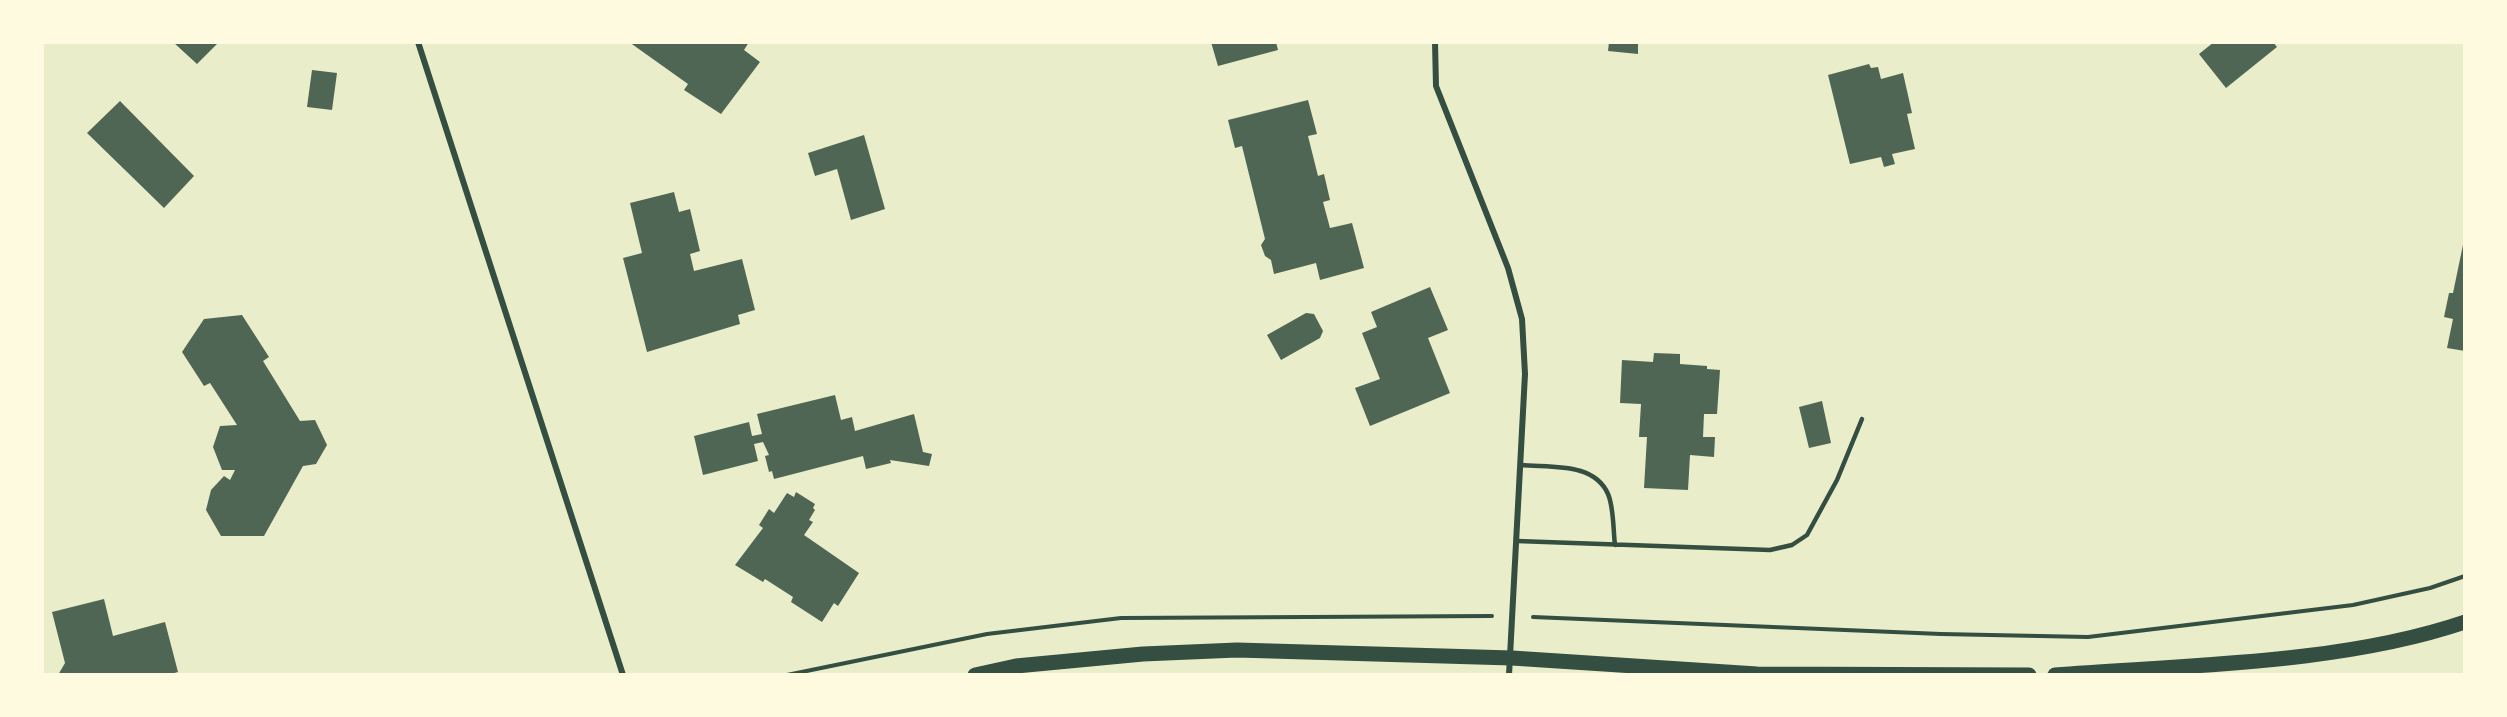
<!DOCTYPE html>
<style>
body{margin:0}
#map{position:relative;width:2507px;height:717px;overflow:hidden;background:#e9edc9;font-family:Cabin,sans-serif}
canvas{display:block}
.frame{position:absolute;inset:0;border:44px solid #fefae0;pointer-events:none}
</style>
<div id="map">
<canvas width="2507" height="717"></canvas>
<div class="frame"></div>
</div>
<script>
const context = document.querySelector('canvas').getContext('2d');
context.lineJoin = 'round';
function paint(path, color) { context.fillStyle = color; context.fill(path, 'evenodd'); }
function strokePath(path, color, width, dash) { context.strokeStyle = color; context.lineWidth = width; context.lineCap = dash ? 'butt' : 'round'; context.setLineDash(dash || []); context.stroke(path); }
paint(new Path2D(`
 M173 42H219L197 64Z
 M629 42H749L744 50 760 62 721 114 684 90 688 84Z
 M1211 42H1276L1278 50 1218 66Z
 M1609 42H1641L1638 44V54L1608 51Z
 M2214 42H2273L2277 47 2226 88 2199 54Z
 M1869 64 1871 68 1878 67 1881 79 1903 73 1912 113 1907 114 1915 149 1892 154 1895 164 1884 167 1881 157 1850 164 1828 75Z
 M312 70 337 73 332 110 307 107Z
 M1308 100 1317 134 1308 136 1318 176 1324 174 1330 200 1323 202 1330 228 1352 223 1364 268 1320 280 1316 263 1274 274 1271 260 1265 256 1261 245 1265 239 1242 146 1235 148 1228 120Z
 M120 101 194 176 164 208 87 133Z
 M864 135 885 209 851 220 837 169 815 176 808 153Z
 M674 192 679 212 690 209 700 251 690 254 694 271 742 259 755 310 738 315 740 324 647 352 623 258 642 253 630 203Z
 M2464 240H2465V351L2447 348 2453 319 2444 317 2449 293H2453Z
 M1430 287 1448 330 1428 338 1450 393 1370 426 1355 388 1380 379 1362 333 1377 327 1371 312Z
 M1306 313 1314 314 1323 331 1320 338 1281 360 1267 335Z
 M242 315 269 357 263 361 300 421 315 420 327 445 316 464 303 466 264 536H221L206 510 211 490 224 476 230 480 235 470H222L213 447 220 426 237 425 210 383 204 386 182 352 204 319Z
 M1654 353 1680 354V364L1707 366V369L1720 370 1717 414H1704L1703 437H1715L1714 457 1690 455 1688 490 1644 488 1647 437H1639L1641 404 1620 403 1622 360 1653 362Z
 M835 395 841 420 852 417 855 431 914 414 923 452 932 454 929 466 890 460 891 463 866 469 863 456 774 479 772 471 769 472 765 456 769 455 763 442 754 444 758 461 703 475 694 436 749 422 752 436 762 434 757 414Z
 M1822 401 1831 443 1809 448 1799 407Z
 M796 492 815 504 813 508 815 510 809 520 813 522 804 535 859 573 838 606 834 603 822 622 791 602 793 597 765 579 763 582 735 565 763 528 759 525 769 509 774 513 787 493 794 497Z
 M104 599 113 636 165 622 178 672 167 675H58L65 663 52 612Z`), '#4f6655');
strokePath(new Path2D(`
 M1533 617 1941 634 2088 637 2353 605 2430 588 2465 576
 M787 675 987 634 1121 618 1492 616`), '#344e41', 4);
strokePath(new Path2D(`
 M1521 465C1551 468 1594 462 1608 494 1614 508 1613 529 1615 545
 M1517 541 1770 550 1792 545 1807 535 1837 480 1862 419`), '#344e41', 4.5);
strokePath(new Path2D(`
 M418 42 623 675
 M1435 42 1436 86 1508 268 1522 319 1525 374 1509 675`), '#344e41', 6);
strokePath(new Path2D(`
 M975 675 1016 666 1143 654 1237 650 1512 658 1757 674 2029 675
 M2055 675C2186 665 2342 664 2465 622`), '#344e41', 15);
</script>
